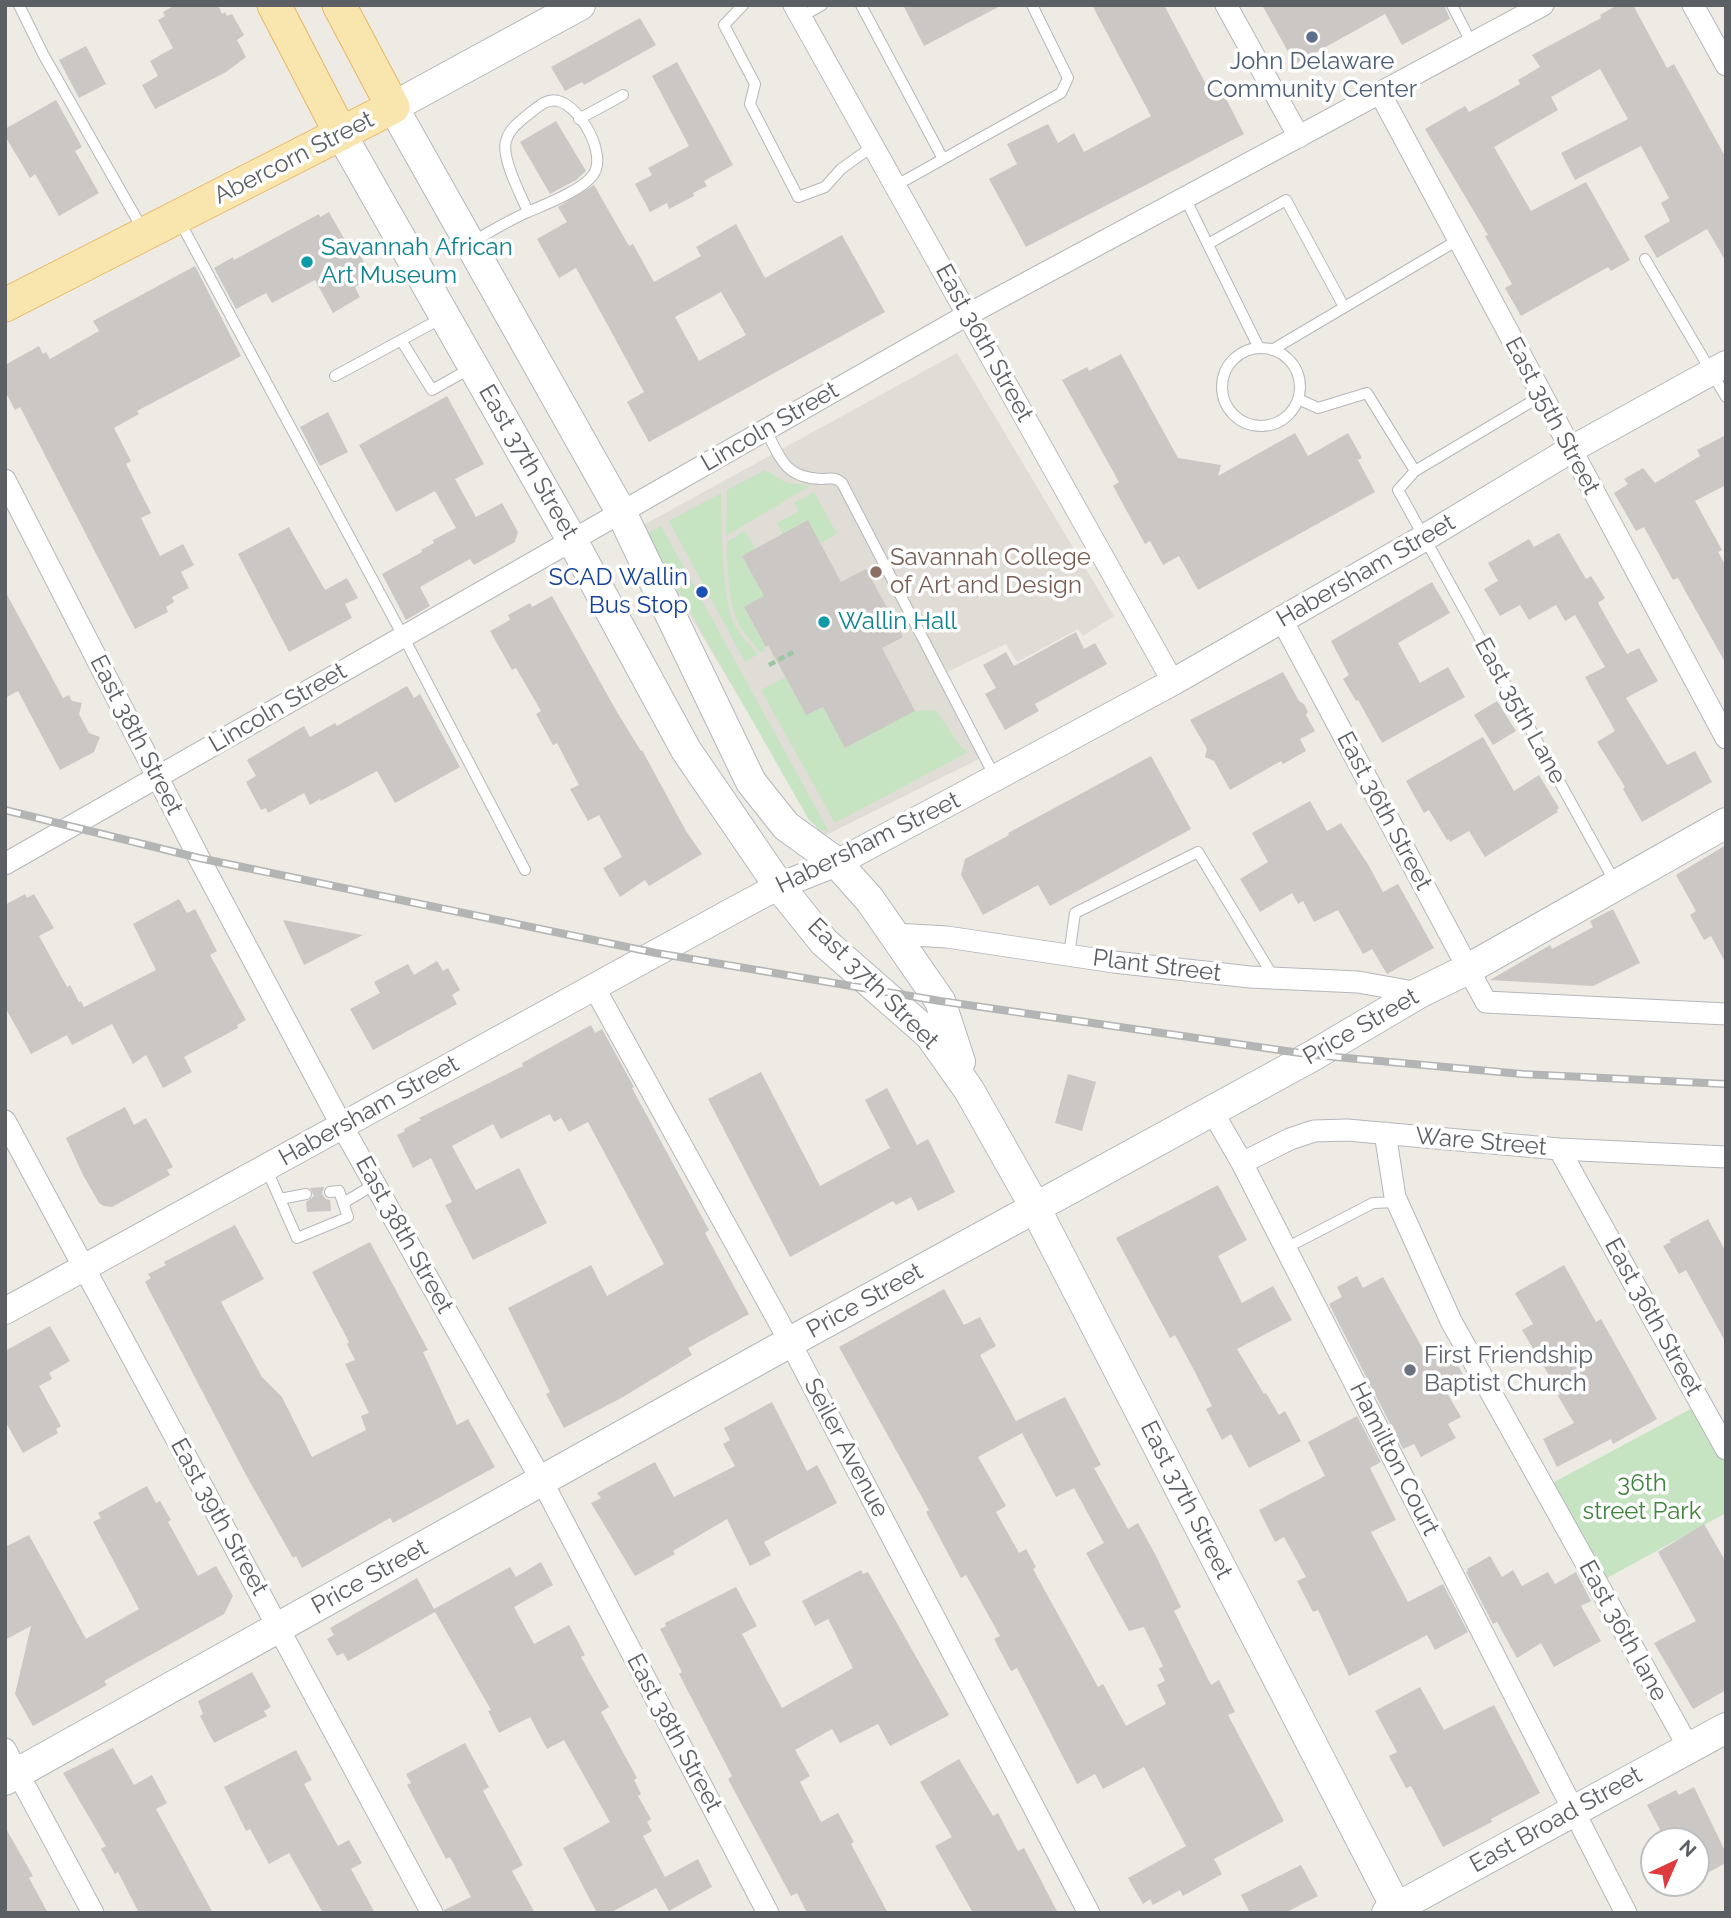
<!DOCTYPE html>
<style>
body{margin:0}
#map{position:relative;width:1731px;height:1918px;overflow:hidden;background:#eeebe4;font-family:Raleway,sans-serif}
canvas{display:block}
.frame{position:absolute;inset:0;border:7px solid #5c6064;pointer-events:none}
.north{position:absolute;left:1640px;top:1827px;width:70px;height:70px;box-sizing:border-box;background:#fff;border:2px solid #bebfc1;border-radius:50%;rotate:44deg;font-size:19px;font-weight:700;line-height:28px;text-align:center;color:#5c6064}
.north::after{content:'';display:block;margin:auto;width:24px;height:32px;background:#dd3b3d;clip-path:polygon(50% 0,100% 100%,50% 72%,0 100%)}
</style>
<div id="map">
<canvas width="1731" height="1918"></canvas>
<div class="frame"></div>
<div class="north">N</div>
</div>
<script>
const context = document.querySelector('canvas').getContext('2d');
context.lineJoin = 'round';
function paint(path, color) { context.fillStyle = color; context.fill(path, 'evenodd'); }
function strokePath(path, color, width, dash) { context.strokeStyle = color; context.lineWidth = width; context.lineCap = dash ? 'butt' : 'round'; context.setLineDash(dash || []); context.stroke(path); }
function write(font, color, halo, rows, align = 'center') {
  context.font = font + ' Raleway,sans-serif'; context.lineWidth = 7; context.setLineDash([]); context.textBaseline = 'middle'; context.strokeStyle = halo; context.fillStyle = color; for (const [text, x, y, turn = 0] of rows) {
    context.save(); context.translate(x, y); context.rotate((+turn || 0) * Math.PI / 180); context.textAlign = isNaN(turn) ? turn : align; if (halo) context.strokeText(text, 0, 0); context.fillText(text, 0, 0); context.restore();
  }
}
paint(new Path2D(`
 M957 353 1114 616 1083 636 1078 629 1017 662 1006 644 947 672 989 754 822 837 638 528Z`), '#e0dcd6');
paint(new Path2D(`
 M765 470 787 483 810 486 726 536 727 490Z
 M814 492 837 534 821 543 808 520 783 534 777 523 799 511 794 503Z
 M721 493C722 524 721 598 734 624 740 635 749 645 758 654L745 662 669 521Z
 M661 526 829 832 819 829 809 820 646 534Z
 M745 531 755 548 742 556 764 596 744 608 766 647 763 648 765 651 761 653C752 642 740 630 735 615 728 596 727 563 727 542Z
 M785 677 806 715 823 707 845 748 915 711 936 710 961 747 968 752 835 823 761 690Z
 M1700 1404 1726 1449V1513L1596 1584 1543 1488Z`), '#c6e4c2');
paint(new Path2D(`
 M175 5H218L222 14 225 12 227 16 232 14 244 35 237 40 246 57 226 72 155 109 142 85 158 76 150 61 173 48 158 20 165 16 163 12Z
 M903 5H1002L924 46Z
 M1092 5H1164L1211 94 1221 89 1244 134 1026 247 989 179 1017 164 1007 144 1048 124 1058 143 1074 133 1084 152 1151 116Z
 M1262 5H1444L1450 19 1402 45 1385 14 1295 64Z
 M1617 5H1633L1667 68 1674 64 1726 158V262L1707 229 1657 258 1644 236 1670 221 1661 203 1669 198 1641 146 1575 180 1561 153 1628 119 1600 69 1551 97 1558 110 1494 147 1531 211 1586 182 1630 260 1611 271 1608 267 1521 316 1505 288 1512 284 1485 236 1488 235 1425 129 1465 106 1469 112 1520 84 1518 80 1540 67 1532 55 1601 18 1600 15Z
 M640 18 656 45 584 85 582 82 565 91 551 67Z
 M86 46 106 84 79 98 59 60Z
 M677 62 733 165 704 181 707 186 693 193 694 196 669 209 667 203 650 212 635 184 652 175 648 168 689 146 652 76Z
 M56 100 82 147 75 151 99 193 59 216 35 174 30 178 5 136V129Z
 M556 121 586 171 576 180 550 194 520 142Z
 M594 185 629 246 633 244 654 282 701 256 696 247 736 224 765 278 842 235 885 312 649 442 627 402 644 392 606 322 576 268 559 278 537 239 567 222 558 207ZM721 292 746 335 699 361 675 317Z
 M329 212 350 249 354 247 362 258 371 278 355 287 360 297 333 313 315 280 272 303 266 293 236 309 214 268 233 257 234 260 319 214 320 217Z
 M195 266 241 356 137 411 139 414 114 428 131 461 126 464 151 513 141 518 160 556 183 544 194 565 181 572 189 588 172 597 174 602 166 607 168 612 135 629 20 407 15 410 5 391V365L39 346 43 354 46 352 50 359 99 331 93 321Z
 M1121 354 1178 458 1221 465 1218 476 1295 433 1308 456 1348 433 1362 458 1358 460 1375 492 1198 590 1179 556 1163 565 1150 541 1145 544 1113 486 1119 482 1062 380 1087 367 1089 371Z
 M447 396 484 464 455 479 476 517 502 503 518 532 515 542 474 565 470 559 420 587 430 606 406 620 382 574 422 552 421 550 434 543 433 540 456 528 435 491 396 512 359 445Z
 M328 412 348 452 320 466 300 427Z
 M1726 435V485L1695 501 1722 550 1718 552 1726 566V664L1678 578 1673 580 1644 527 1636 531 1614 493 1628 484 1624 479 1643 468 1655 483 1700 456 1697 450Z
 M808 520 841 582 866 569 903 637 882 648 915 711 845 748 823 707 806 715 768 645 766 647 744 607 764 596 742 556Z
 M289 527 325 590 347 578 358 598 345 604 352 618 289 652 238 554Z
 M1559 533 1586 579 1591 576 1605 598 1598 603 1627 654 1639 648 1658 681 1626 698 1667 765 1695 751 1712 782 1642 822 1623 789 1625 787 1597 742 1615 731 1585 677 1605 667 1575 615 1565 621 1556 605 1529 620 1520 605 1500 616 1484 589 1498 581 1488 563 1529 539 1534 547Z
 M1432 582 1450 613 1398 643 1420 683 1448 667 1465 697 1382 743 1358 700 1356 701 1343 679 1349 675 1331 641Z
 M5 591 63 698 69 695 72 701 82 703 79 714 89 733 100 737 94 752 60 770 18 691 5 698Z
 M552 596 617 712 641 751 642 750 686 831 702 854 649 886 645 880 620 897 603 868 622 857 599 815 588 821 570 789 579 785 557 743 553 745 536 714 541 711 516 668 512 670 490 631 510 620 508 615 530 603 532 607Z
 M1076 632 1084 649 1095 643 1107 664 1035 704 1039 711 1005 730 985 694 996 688 983 665 1006 652 1014 666Z
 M1283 672 1299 701 1304 704 1308 712 1306 715 1315 731 1300 739 1306 751 1283 764 1281 761 1230 790 1214 761 1205 757 1207 749 1190 720Z
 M407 686 414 698 420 694 460 767 395 803 377 771 321 801 320 799 310 805 304 793 268 813 266 808 261 810 246 782 256 776 247 760 304 726 310 737 335 723 337 726Z
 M1497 701 1516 731 1493 745 1474 715Z
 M1483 737 1514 791 1539 775 1559 808 1557 810 1558 812 1485 857 1469 831 1450 842 1449 839 1447 840 1429 810 1424 813 1406 781Z
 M1151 756 1191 829 1050 906 1038 885 983 915 961 875 965 859 1009 835 1008 833Z
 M1310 801 1327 831 1341 823 1369 866 1383 892 1398 884 1434 948 1387 974 1372 949 1363 954 1338 910 1314 922 1303 901 1298 904 1292 893 1260 912 1240 879 1268 862 1252 833Z
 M1726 845V964L1711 936 1704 940 1690 915 1696 911 1676 875Z
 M25 894 27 898 34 894 54 928 39 936 67 987 70 985 79 1002 81 1001 84 1007 156 970 133 924 179 899 187 913 195 909 217 951 210 955 246 1020 237 1025 238 1028 184 1057 192 1072 163 1088 146 1055 133 1064 112 1024 72 1045 67 1035 31 1054 5 1007V905Z
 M1613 909 1640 963 1593 986 1490 980 1550 945 1552 949 1593 927 1590 921Z
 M283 920 363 935 304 965Z
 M437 961 443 971 448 968 460 990 452 995 457 1004 373 1050 350 1009 380 993 374 982 408 964 414 975Z
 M591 1025 595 1033 602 1029 634 1087 632 1088 709 1230 705 1233 749 1314 688 1348 692 1355 623 1397 564 1428 546 1394 550 1392 508 1308 591 1265 607 1296 664 1264 588 1122 569 1132 561 1118 554 1122 550 1114 501 1139 493 1124 452 1146 476 1190 519 1168 547 1223 473 1260 445 1205 452 1202 431 1158 413 1168 397 1135 405 1131 404 1129 421 1120 419 1118 523 1066 522 1063Z
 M761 1072 820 1186 890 1148 865 1100 887 1088 917 1145 928 1139 955 1192 918 1211 911 1197 896 1205 893 1201 790 1257 708 1099Z
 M1068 1074 1096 1082 1082 1131 1055 1123Z
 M125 1107 134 1125 146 1118 173 1167 167 1170 170 1175 112 1207 104 1206 99 1203 83 1175 66 1138Z
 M1218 1185 1247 1240 1218 1256 1242 1303 1273 1286 1292 1320 1237 1349 1264 1394 1266 1393 1279 1415 1285 1411 1301 1441 1249 1468 1231 1434 1222 1440 1206 1409 1212 1406 1195 1372 1175 1335 1170 1338 1116 1238Z
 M324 1187 322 1194 326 1199 330 1200 331 1211 307 1212 306 1202 314 1196 310 1188Z
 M1708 1219 1726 1252V1343L1686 1270 1679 1274 1663 1246 1671 1242 1669 1240Z
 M235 1225 264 1279 221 1302 262 1377 282 1397 312 1457 366 1430 361 1416 369 1413 345 1364 355 1360 347 1344 349 1342 312 1272 370 1242 428 1350 423 1352 457 1425 468 1419 495 1467 393 1523 390 1518 302 1568 296 1556 293 1558 246 1475 145 1282 151 1278 148 1274 166 1265 164 1262Z
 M1564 1265 1596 1322 1601 1319 1657 1419 1613 1444 1611 1439 1557 1467 1543 1439 1574 1423 1558 1396 1560 1394 1522 1330 1533 1324 1515 1293Z
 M1357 1276 1363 1288 1383 1277 1429 1360 1449 1349 1466 1380 1446 1391 1461 1417 1448 1424 1456 1438 1421 1457 1414 1444 1403 1449 1329 1304 1342 1297 1337 1287Z
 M944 1289 964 1325 980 1317 996 1346 980 1355 1016 1421 1065 1397 1101 1465 1094 1468 1128 1529 1138 1523 1155 1554 1181 1607 1174 1611 1211 1685 1219 1680 1235 1712 1228 1715 1284 1821 1214 1859 1222 1874 1183 1896 1180 1890 1153 1905 1150 1899 1143 1904 1128 1878 1186 1846 1144 1767 1103 1789 1095 1774 1077 1784 1017 1668 1011 1671 994 1639 1000 1636 966 1575 961 1578 926 1512 929 1510 839 1347ZM1022 1433 1056 1497 1074 1488 1104 1543 1086 1553 1129 1631 1144 1627 1163 1666 1159 1669 1165 1681 1157 1685 1166 1704 1126 1726 1103 1684 1098 1687 1033 1569 1036 1567 1026 1549 1019 1553 996 1512 1006 1506 978 1457Z
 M50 1326 70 1361 49 1373 52 1379 39 1386 61 1426 56 1429 58 1433 23 1453 5 1421V1351Z
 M772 1402 807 1471 817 1465 837 1503 764 1542 771 1555 750 1566 727 1519 673 1551 675 1554 635 1576 591 1503 601 1498 597 1493 655 1462 674 1497 735 1466 723 1444 730 1440 724 1428Z
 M1357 1416 1381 1462 1370 1468 1396 1520 1371 1532 1408 1602 1443 1584 1468 1632 1435 1650 1427 1635 1349 1676 1318 1610 1313 1612 1297 1581 1306 1577 1284 1537 1275 1542 1259 1510 1325 1476 1308 1442Z
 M147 1486 156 1503 160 1501 171 1520 168 1522 198 1576 216 1566 233 1596 224 1614 104 1681 107 1685 33 1726 15 1694 31 1626 5 1640V1547L29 1535 86 1639 139 1609 93 1522 101 1518 98 1513Z
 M1704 1524 1726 1562V1690L1693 1709 1654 1643 1696 1621 1658 1552Z
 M1490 1556 1502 1577 1513 1570 1522 1586 1548 1572 1555 1584 1576 1572 1591 1601 1581 1606 1601 1641 1554 1667 1541 1643 1517 1658 1497 1622 1493 1624 1466 1572 1468 1571 1467 1569Z
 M541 1562 553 1585 514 1607 534 1644 569 1625 585 1655 581 1657 609 1707 601 1712 637 1778 634 1780 641 1794 638 1796 651 1819 647 1822 652 1831 643 1836 665 1877 698 1859 712 1887 669 1911 656 1888 610 1913H597L563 1848 610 1822 564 1740 547 1749 530 1717 499 1733 488 1711 491 1710 435 1612 348 1661 343 1653 337 1656 327 1639 334 1635 330 1628 417 1578 434 1609 510 1567 516 1577Z
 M861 1570 863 1574 868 1572 949 1715 890 1746 878 1724 840 1743 832 1729 795 1750 810 1776 800 1782 821 1822 838 1813 854 1842 851 1844 888 1913H807L797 1893 791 1896 728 1779 732 1776 679 1674 682 1672 660 1629 666 1626 665 1623 736 1587 757 1626 742 1634 782 1708 853 1668 828 1619 815 1626 802 1601Z
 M252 1672 271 1707 264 1711 267 1716 214 1743 200 1716 203 1714 198 1701Z
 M1420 1687 1444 1730 1494 1705 1540 1793 1491 1819 1492 1822 1443 1847 1411 1786 1406 1788 1389 1756 1397 1752 1375 1711Z
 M465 1743 489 1787 483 1791 523 1865 512 1871 535 1913H445L444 1910 471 1897 450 1857 446 1859 407 1785 411 1783 406 1774Z
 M113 1748 134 1785 152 1775 167 1803 156 1809 213 1913H139L118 1872 115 1874 101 1849 106 1846 63 1773Z
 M296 1750 312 1780 304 1784 338 1846 349 1840 362 1863 351 1869 375 1913H323L289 1853 269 1864 250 1829 246 1831 224 1787Z
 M959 1759 993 1816 998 1813 1018 1851 1024 1848 1058 1913H973L935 1846 952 1837 920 1782Z
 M1694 1787 1726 1853V1863L1696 1879V1841H1666L1647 1805 1676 1790 1679 1795Z
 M5 1827 33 1876 29 1878 48 1913H5Z
 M1301 1865 1318 1896 1285 1913H1250L1241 1895Z`), '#cbc7c4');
const service = new Path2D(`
 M19 5 43 54 143 230
 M743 5 724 25 755 84 750 104 798 197 825 187 841 169 873 146
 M861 5 943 159
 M1452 5 1472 44
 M801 17 822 5
 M579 119 623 95
 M895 186 1061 93 1068 78 1032 5
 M1185 198 1259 348
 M179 220 403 636 525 870
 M472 242C490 232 509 220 528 212 546 204 581 191 593 175 608 155 580 106 558 101 547 98 539 106 530 113 521 120 509 129 506 141 501 158 521 195 528 212
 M1208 244 1286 200 1344 307
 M1645 259 1726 397
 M401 340 432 390 473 367
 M1222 387a39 39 0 1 1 78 0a39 39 0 1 1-78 0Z
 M1272 350 1458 240
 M335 376 442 318
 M1298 399 1318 408 1367 393 1415 471 1541 396
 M766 430C780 458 785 478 821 479 830 479 834 476 842 483L995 777
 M1415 471 1398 490 1616 884
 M1069 955 1075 913 1198 852 1274 978
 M266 1168 297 1238 348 1217 339 1191 330 1192
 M280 1199 306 1194
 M345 1202 375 1184
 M1286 1248 1373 1203 1397 1202`);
const minor = new Path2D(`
 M794 5 1173 682
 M1226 5 1299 137
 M1693 5 1726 65
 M1380 93 1726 738
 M5 480 199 858 342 1126 542 1481 768 1913
 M1282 620 1486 1002 1726 1014
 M5 864 967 315 1543 5
 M895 934 947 937 1114 962 1250 977 1358 982 1419 993
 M594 987 790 1342 1089 1913
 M1211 1109 1242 1163 1626 1913
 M5 1121 432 1913
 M1385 1133 1395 1197 1451 1321 1689 1748
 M1559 1149 1726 1449
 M1242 1163 1290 1139 1314 1131 1347 1130 1559 1149 1726 1157
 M5 1749 93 1913`);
const tertiary = new Path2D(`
 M5 1311 736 909 779 886 837 863 1173 682 1424 538 1570 450 1726 364`);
const secondary = new Path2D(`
 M580 5 393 107 621 512 751 782 786 826 837 863 870 900 940 1001 960 1062
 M341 134 572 540 686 750 779 886 824 942 930 1035 969 1090 1030 1198 1399 1913
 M5 1780 790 1342 1314 1055 1419 993 1468 969 1726 823
 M1387 1913 1726 1728`);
const primary = new Path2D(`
 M274 5 341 134
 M5 305 393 107 339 5`);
strokePath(service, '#b5b7ba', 12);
strokePath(minor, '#b5b7ba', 23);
strokePath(tertiary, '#b5b7ba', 28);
strokePath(secondary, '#b3b7bb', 32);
strokePath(primary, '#e8b663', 35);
strokePath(new Path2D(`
 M769 665 793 652`), '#9cc5a4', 4.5, [7, 3.5]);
strokePath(service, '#fff', 10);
strokePath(minor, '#fff', 21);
strokePath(tertiary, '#fff', 26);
strokePath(secondary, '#fff', 30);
strokePath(primary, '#f9e6ae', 33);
const rail = new Path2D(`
 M5 810 199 858 656 953 940 1001 1314 1055 1522 1074 1726 1084`);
strokePath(rail, '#b3b4b4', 8);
strokePath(rail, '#fff', 5, [16]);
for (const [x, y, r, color] of [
 [1312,37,7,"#5c6f8a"],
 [307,262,7,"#0f9aa8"],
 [876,572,7,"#8d6e63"],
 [702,592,7,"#1a4fb4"],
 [824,622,7,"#0f9aa8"],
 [1410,1370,7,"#6b7280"]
]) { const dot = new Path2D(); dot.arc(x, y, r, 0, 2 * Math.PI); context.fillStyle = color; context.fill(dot); strokePath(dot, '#fff', 2.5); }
write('24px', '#4e5e75', '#fff', [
 ["John Delaware",1312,62],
 ["Community Center",1312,90]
]);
write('24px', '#5c6064', '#fff', [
 ["Abercorn Street",294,158,-27],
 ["East 36th Street",984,343,61],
 ["East 35th Street",1552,416,62],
 ["Lincoln Street",770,427,-30],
 ["East 37th Street",528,462,60],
 ["Habersham Street",1366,571,-30],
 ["Lincoln Street",278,708,-30],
 ["East 35th Lane",1520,711,61],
 ["East 38th Street",136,735,63],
 ["East 36th Street",1384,811,62],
 ["Habersham Street",868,843,-26],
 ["Plant Street",1157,966,7],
 ["East 37th Street",873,984,45],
 ["Price Street",1361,1027,-30],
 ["Habersham Street",369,1111,-29],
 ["Ware Street",1481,1142,5],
 ["East 38th Street",404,1235,61],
 ["Price Street",865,1301,-29],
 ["East 36th Street",1653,1317,61],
 ["Seiler Avenue",846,1448,62],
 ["Hamilton Court",1394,1459,63],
 ["East 37th Street",1186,1500,63],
 ["East 39th Street",219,1517,61],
 ["Price Street",370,1577,-29],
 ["East 36th lane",1623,1631,61],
 ["East 38th Street",674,1733,62],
 ["East Broad Street",1556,1820,-29]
]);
write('24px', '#0d838f', '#fff', [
 ["Savannah African",321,248],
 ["Art Museum",321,276],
 ["Wallin Hall",838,622]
], 'left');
write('24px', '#785e54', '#fff', [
 ["Savannah College",890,558],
 ["of Art and Design",890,586]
], 'left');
write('24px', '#164399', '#fff', [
 ["SCAD Wallin",688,578],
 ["Bus Stop",688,606]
], 'right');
write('24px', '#5b616d', '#fff', [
 ["First Friendship",1424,1356],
 ["Baptist Church",1424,1384]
], 'left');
write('24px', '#3f843b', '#fff', [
 ["36th",1642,1484],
 ["street Park",1642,1512]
]);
</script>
